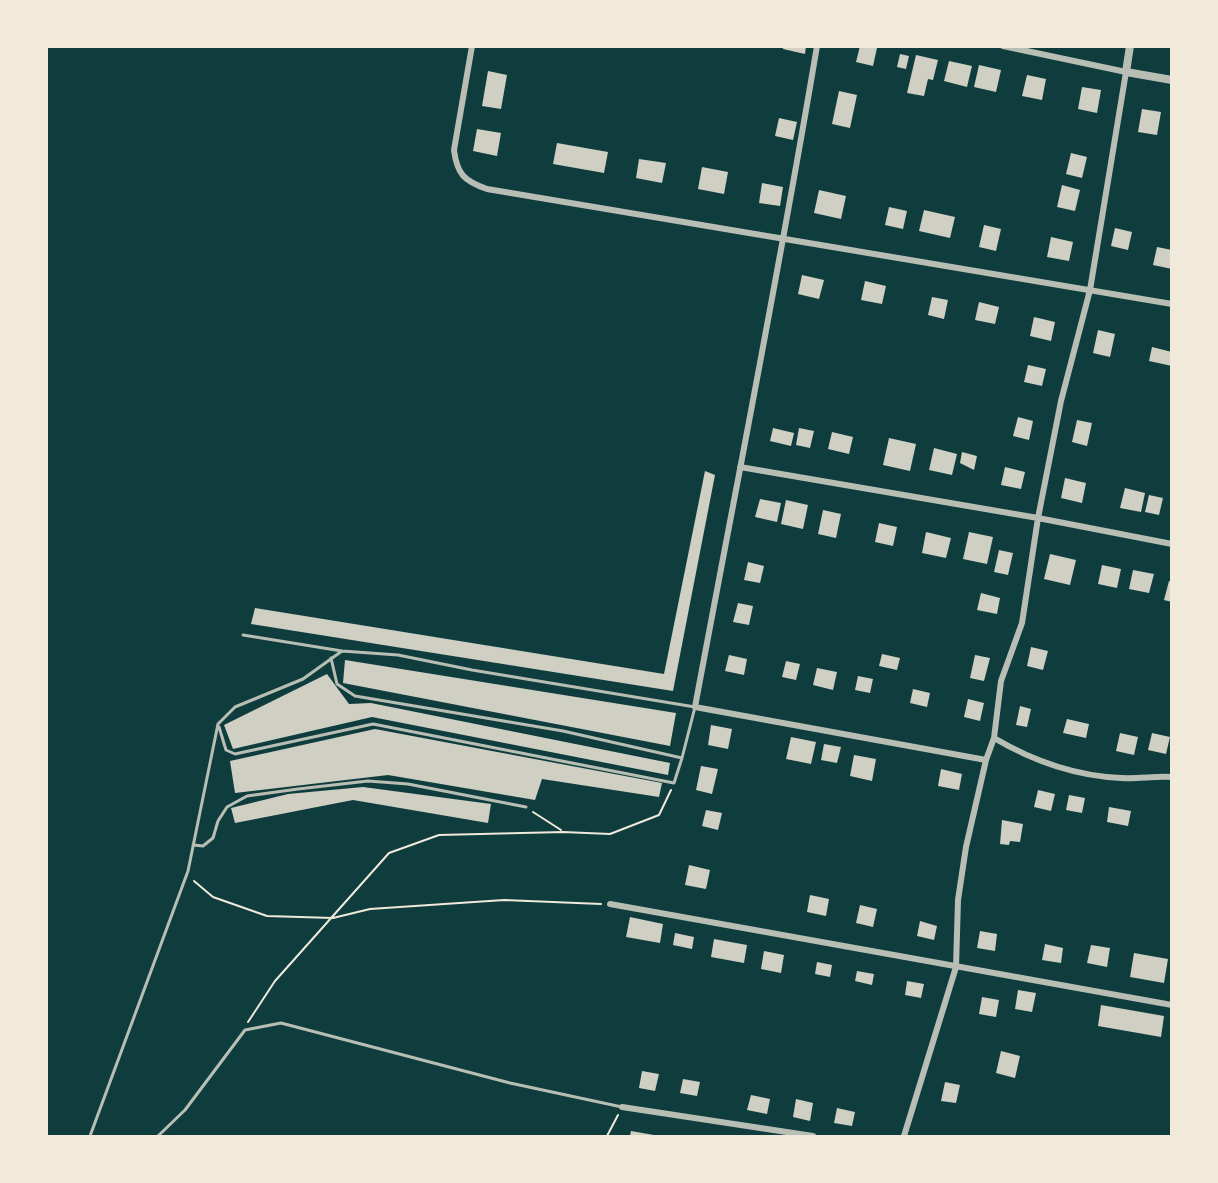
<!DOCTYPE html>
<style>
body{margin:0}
#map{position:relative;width:1218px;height:1183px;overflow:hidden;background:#0f3d3e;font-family:"PT Sans",sans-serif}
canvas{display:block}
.frame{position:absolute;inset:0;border:48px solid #f1e9da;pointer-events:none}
</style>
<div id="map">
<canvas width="1218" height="1183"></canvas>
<div class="frame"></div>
</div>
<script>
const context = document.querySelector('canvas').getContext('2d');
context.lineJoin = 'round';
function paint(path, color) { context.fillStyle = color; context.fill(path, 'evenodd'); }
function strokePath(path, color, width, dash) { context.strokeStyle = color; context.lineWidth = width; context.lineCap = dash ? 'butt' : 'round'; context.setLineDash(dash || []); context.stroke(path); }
paint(new Path2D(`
 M783 46H806L805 54 783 49Z
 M860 46 877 48 873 66 856 62Z
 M900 54 909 56 906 69 897 67Z
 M916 55 938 60 933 80 928 79 924 96 907 93Z
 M949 61 972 66 967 87 944 81Z
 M979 65 1001 70 996 92 974 87Z
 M488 71 507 75 501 109 482 106Z
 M1027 75 1046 79 1042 100 1022 96Z
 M1082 87 1101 90 1097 113 1078 109Z
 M839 91 857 95 850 128 832 124Z
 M1142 109 1161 112 1157 135 1138 132Z
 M779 118 797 122 793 140 775 136Z
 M477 129 501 133 497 156 473 151Z
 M557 143 608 152 604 173 553 164Z
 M1071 153 1087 157 1082 178 1066 174Z
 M639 159 666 163 662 183 636 178Z
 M702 167 728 172 724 194 698 189Z
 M762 183 783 187 780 206 759 203Z
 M1062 185 1080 190 1075 211 1057 207Z
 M819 190 846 196 841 219 814 213Z
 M889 207 907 211 903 229 885 225Z
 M924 210 955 217 950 238 919 231Z
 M984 225 1001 229 996 251 979 247Z
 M1115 228 1132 232 1128 250 1111 246Z
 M1051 237 1073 242 1069 261 1047 257Z
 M1157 247 1172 250V269L1153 265Z
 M802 275 824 280 819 299 798 294Z
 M865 281 886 286 882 304 861 300Z
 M932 297 948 300 944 319 928 315Z
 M979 302 999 307 995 324 975 320Z
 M1034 317 1055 322 1051 341 1030 336Z
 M1098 330 1115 334 1110 357 1093 353Z
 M1152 347 1172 352V366L1149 361Z
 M1028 365 1046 369 1042 386 1024 382Z
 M1018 417 1033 421 1029 440 1013 436Z
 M1077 420 1092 423 1087 446 1072 442Z
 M773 428 794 433 791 446 770 441Z
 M799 428 814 431 810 448 796 445Z
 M832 432 853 437 849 454 828 449Z
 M889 438 916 444 910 471 883 465Z
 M934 448 957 454 952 475 929 470Z
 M962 452 977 456 974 470 960 463Z
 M1005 467 1025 472 1021 489 1001 485Z
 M705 471 715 475 673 691 251 624 255 608 664 674Z
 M1065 478 1086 483 1082 503 1061 498Z
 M1125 488 1145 493 1141 512 1120 508Z
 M1149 495 1163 498 1159 515 1145 512Z
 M760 499 781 503 777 522 755 517Z
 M786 500 808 505 803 529 781 524Z
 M823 510 841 514 836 538 818 534Z
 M879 523 897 527 893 546 875 542Z
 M926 532 951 538 946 558 922 553Z
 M969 532 993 537 987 564 963 559Z
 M999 550 1013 553 1008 575 994 572Z
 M1050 554 1076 560 1070 585 1044 579Z
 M748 562 764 566 760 583 744 580Z
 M1102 565 1121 569 1117 588 1098 584Z
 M1133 570 1154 574 1149 593 1129 589Z
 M1169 581 1172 582V602L1164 600Z
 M981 593 1000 598 997 614 977 610Z
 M738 603 753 606 749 625 733 622Z
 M1031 647 1048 651 1043 670 1027 666Z
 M882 654 900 658 897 670 879 666Z
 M729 655 747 659 744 675 725 671Z
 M975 655 990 658 984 681 970 678Z
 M345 660 676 713 670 746 343 683Z
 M786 661 800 664 796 680 782 677Z
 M817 668 837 672 833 690 813 685Z
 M327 674 349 704 371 703 670 763 668 775 372 717 233 749 224 725Z
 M858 676 873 679 870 693 855 690Z
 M913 689 930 693 927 707 910 703Z
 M968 699 984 703 980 721 964 717Z
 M1020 706 1031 709 1027 727 1016 725Z
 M1067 719 1089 724 1086 738 1063 733Z
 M711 725 732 729 728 749 708 745Z
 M375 729 662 783 659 797 542 779 535 800 388 775 235 793 230 761Z
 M1120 733 1138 737 1134 755 1116 751Z
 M1152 733 1170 737 1166 754 1148 750Z
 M791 737 816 742 811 764 786 759Z
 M824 744 841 747 837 763 821 760Z
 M854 755 876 759 872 781 850 776Z
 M701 766 718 769 712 794 696 790Z
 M941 769 962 774 959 790 938 786Z
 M363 787 491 804 488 823 353 800 235 823 231 808 288 794Z
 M1038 790 1055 794 1051 811 1034 807Z
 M1069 795 1085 798 1082 813 1066 810Z
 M1109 807 1131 811 1128 826 1107 822Z
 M706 810 722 813 718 830 702 826Z
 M1002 820 1023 824 1020 842 1010 841 1009 845 1000 844Z
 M689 865 710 870 706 889 685 885Z
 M810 895 829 899 826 916 807 912Z
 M860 905 877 909 873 927 856 923Z
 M630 917 663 924 660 943 626 937Z
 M920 921 937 926 934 940 917 936Z
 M980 931 997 934 995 951 977 948Z
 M675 933 694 937 692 949 673 945Z
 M714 939 747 945 744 963 711 957Z
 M1045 944 1063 948 1061 963 1042 960Z
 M1091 945 1110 948 1107 967 1087 963Z
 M764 951 784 955 781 973 761 969Z
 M1134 953 1168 959 1164 983 1130 977Z
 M817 962 832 965 830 977 815 974Z
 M857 971 874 974 872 985 855 981Z
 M907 981 924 984 921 998 905 995Z
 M1018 990 1036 993 1032 1012 1015 1009Z
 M982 997 999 1000 996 1017 979 1014Z
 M1101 1005 1164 1016 1161 1037 1098 1026Z
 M1001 1051 1020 1056 1015 1078 996 1073Z
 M642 1071 659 1074 655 1091 639 1088Z
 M683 1079 700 1082 697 1096 680 1093Z
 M945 1082 960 1085 956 1103 941 1101Z
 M751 1095 770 1099 767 1114 747 1110Z
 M796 1099 813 1103 810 1121 793 1117Z
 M837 1108 855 1112 852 1126 834 1123Z
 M631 1131 654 1135V1136H630Z`), '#cfcfc3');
strokePath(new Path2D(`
 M533 812 561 830
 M194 881 213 897 267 916 333 918 370 909 504 900 601 904
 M248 1022 275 981 389 853 439 835 563 832 610 834 659 815 671 790
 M607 1136 618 1115`), '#f1e9da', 2);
strokePath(new Path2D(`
 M243 635 342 651
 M219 727 226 750 235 754 373 724 674 783 682 758
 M193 845 203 846 213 838 218 821 227 807 247 796 298 789 368 781 408 784 526 807
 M90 1136 188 871 218 724 235 707 303 679 342 651 398 655 472 670 695 707 682 758 563 731 355 696 337 684 331 658
 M158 1136 185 1110 245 1030 281 1023 510 1083 622 1107`), '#b8beb3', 3);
strokePath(new Path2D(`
 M472 46 454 150C457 174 464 181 487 189L1172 304
 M817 46C780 267 736 487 695 707L986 760
 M740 467 1038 518 1172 544
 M994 738C1033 761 1076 776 1121 778 1138 779 1155 776 1172 777
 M610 904 1172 1005
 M622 1107 813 1136
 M904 1136 956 967 958 900 966 847 986 760 994 738 1001 681 1022 623 1038 518 1061 401 1090 290 1126 72 1003 46`), '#b8beb3', 6);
strokePath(new Path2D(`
 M1130 46 1126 72 1172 80`), '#b8beb3', 8);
</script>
